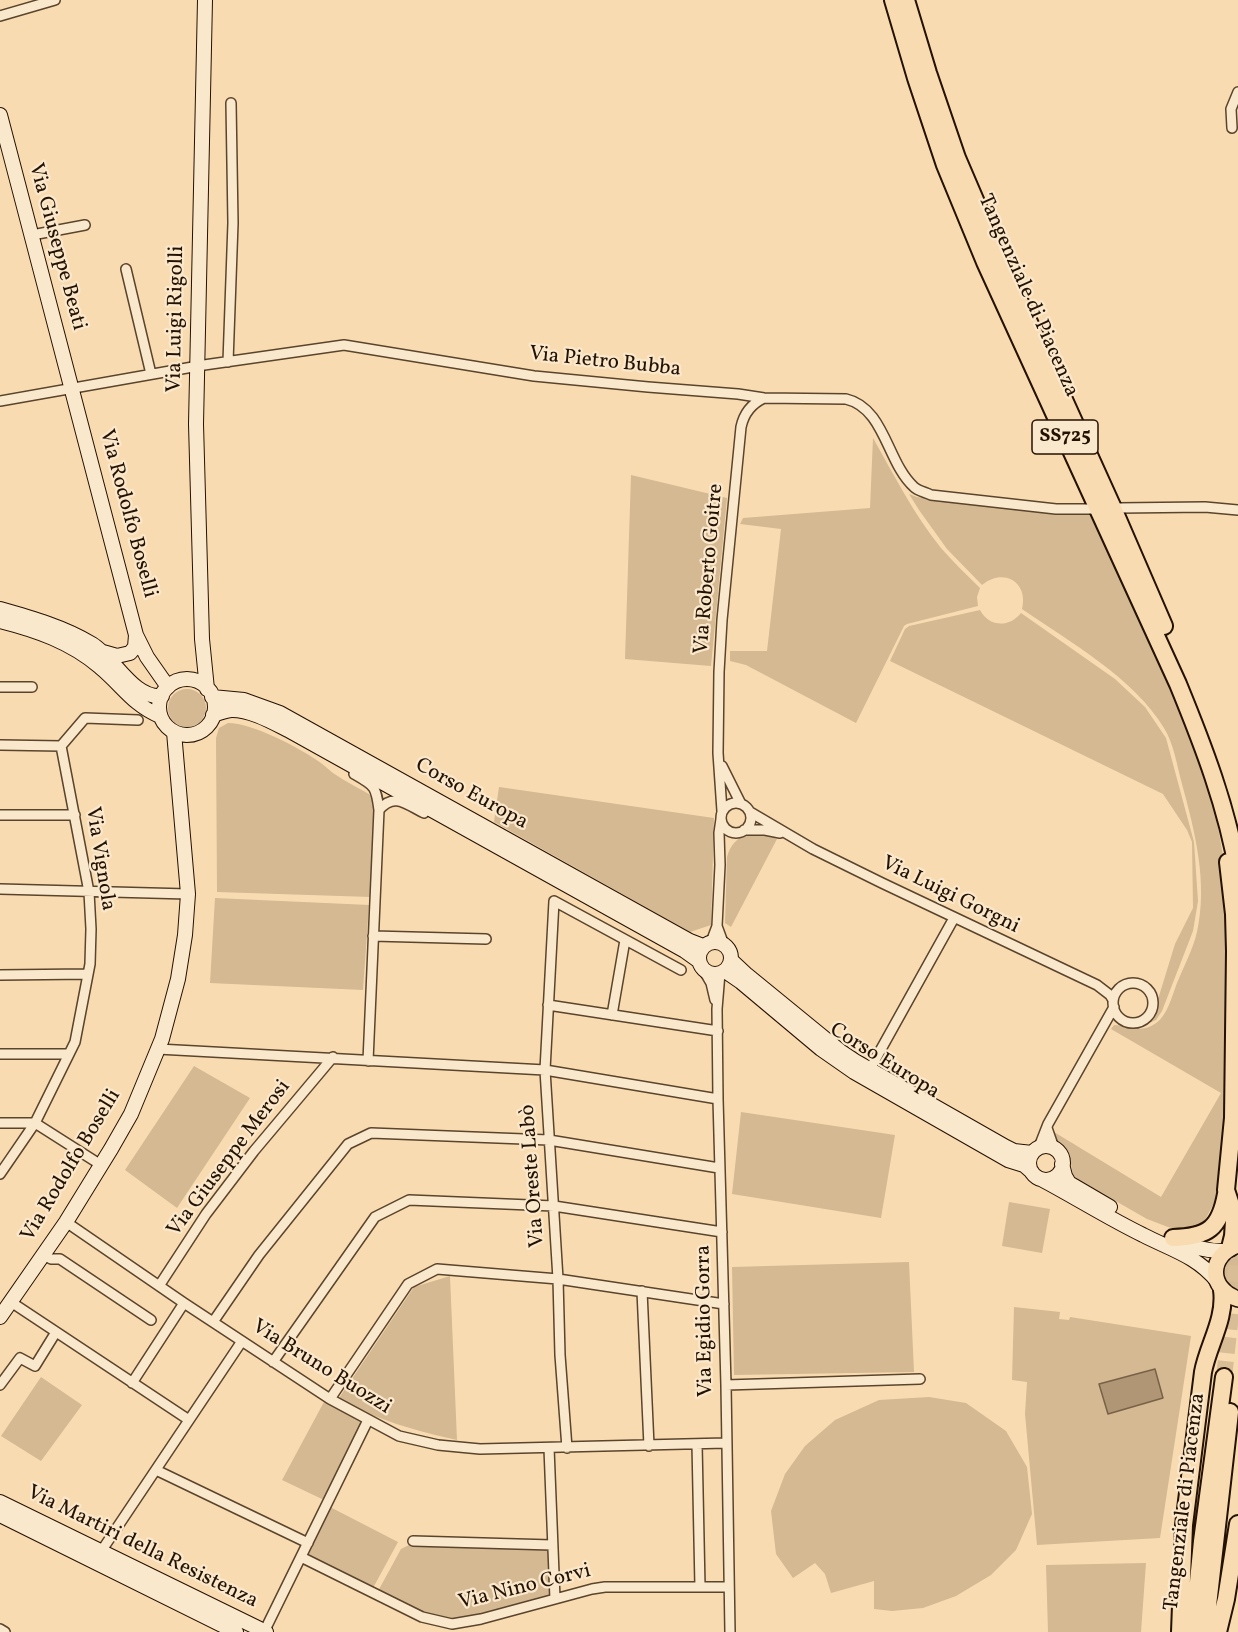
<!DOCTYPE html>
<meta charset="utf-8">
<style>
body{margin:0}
canvas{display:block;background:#f8dbb0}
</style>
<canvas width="1238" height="1632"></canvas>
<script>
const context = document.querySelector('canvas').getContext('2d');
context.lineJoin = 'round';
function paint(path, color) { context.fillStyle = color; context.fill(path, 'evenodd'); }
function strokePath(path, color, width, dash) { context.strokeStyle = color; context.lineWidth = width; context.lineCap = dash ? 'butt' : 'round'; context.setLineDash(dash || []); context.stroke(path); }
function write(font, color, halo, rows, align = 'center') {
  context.font = font + ' Vollkorn,serif'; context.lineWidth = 4.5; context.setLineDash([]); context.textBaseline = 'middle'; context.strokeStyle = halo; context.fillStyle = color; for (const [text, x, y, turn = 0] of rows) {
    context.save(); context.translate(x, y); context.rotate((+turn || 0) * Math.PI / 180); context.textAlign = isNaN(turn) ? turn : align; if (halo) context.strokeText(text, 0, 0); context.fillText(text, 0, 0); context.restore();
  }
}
paint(new Path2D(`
 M873 438C894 475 914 515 941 548 953 562 967 575 980 588L977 597 978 606 907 624 904 626 856 723 746 665 730 661V651H767L781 529 740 524 743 518 870 508Z
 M631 475 727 498 711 666 625 659Z
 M909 494 917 497 931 499 1028 511 1094 513 1154 642 1202 769 1216 816 1224 861 1231 920 1227 1094 1220 1185 1214 1203 1205 1220 1199 1225 1192 1228 1179 1230 1168 1227 1147 1219 1079 1180 1073 1175 1069 1153 1055 1138 1054 1132 1161 1197 1221 1093 1111 1029 1114 1025C1128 1026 1140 1033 1153 1025 1167 1018 1172 996 1177 983 1184 966 1193 949 1197 932 1208 882 1195 832 1182 784 1177 766 1174 744 1164 728 1134 678 1070 642 1022 609 1029 582 1003 567 982 585L947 549 919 510Z
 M980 610C989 627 1009 628 1021 613L1115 679 1145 707 1166 738 1194 842 1198 901 1193 931 1162 1011 1156 1020 1142 1026 1151 1020 1155 1014 1159 996 1175 944 1193 908 1192 842 1187 830 1163 794 890 661 905 629 909 626Z
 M168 708a19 19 0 1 1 38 0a19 19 0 1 1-38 0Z
 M228 723C252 723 298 747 318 761 324 765 328 769 333 773 346 782 361 789 374 797L371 897 217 892 216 738 219 728Z
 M499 787 714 818 711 925 690 932 494 822Z
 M748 833H764L777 839 731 927 725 923 727 857C730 845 737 838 748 833Z
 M215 898 369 905 363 990 210 983Z
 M194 1066 250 1098 177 1208 125 1170Z
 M741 1112 895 1135 881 1218 732 1194Z
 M1009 1202 1050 1209 1042 1253 1002 1246Z
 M1238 1252V1292C1237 1291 1229 1287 1229 1287 1216 1274 1225 1259 1238 1252Z
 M909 1262 914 1372 734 1375 732 1267Z
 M450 1276 457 1440C417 1431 375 1420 339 1398L414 1287Z
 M1014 1307 1060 1312 1059 1319 1069 1320 1070 1317 1191 1336 1160 1538 1037 1545 1025 1414 1027 1382 1012 1380Z
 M41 1377 82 1405 41 1461 1 1436Z
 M929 1397 966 1403 1006 1431 1027 1467 1032 1514 1016 1550 991 1575 956 1596 923 1608 892 1611 874 1609V1581L831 1593 825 1574 815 1563 793 1578 776 1554 771 1511 785 1474 805 1446 835 1420 879 1400Z
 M325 1400 363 1422 324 1500 282 1480Z
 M330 1507 398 1542 373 1588 306 1555Z
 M411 1544 548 1548 550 1596 453 1620 427 1616 377 1593 401 1549Z
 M1146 1563 1141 1632H1048L1046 1565Z`), '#d4b992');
const water = new Path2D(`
 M1155 1369 1163 1398 1108 1414 1099 1384Z`);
paint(water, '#b09674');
strokePath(water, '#786146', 1.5);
strokePath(new Path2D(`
 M1224 1377 1238 1253`), '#d8bd96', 16, [16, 8]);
const street = new Path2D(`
 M0 16 55 0
 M1232 128 1231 109 1238 92
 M32 235 85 225
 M126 269 151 374
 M228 362 233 223 231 103
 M0 401 204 365 344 345 534 376 648 387 738 394 764 398 846 399C885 408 887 463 914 487 918 491 925 492 931 495L1056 509H1091
 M1119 508 1205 507 1238 510
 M0 687H32
 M0 745 61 746 85 718 138 720
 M722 766 741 804
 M354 774C375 786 376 786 379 810L368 1061
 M721 818a15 15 0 1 1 30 0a15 15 0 1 1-30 0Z
 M379 810C394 792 406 804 424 813
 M722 811 718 753 719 672 722 620 741 427C744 413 751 404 764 398
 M750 812 813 849 882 883 1097 985 1110 995 1113 1000
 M0 815H75
 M744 830H765L780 833
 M0 889 188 894
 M717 926 720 865 719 833 721 819
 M373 936 486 939
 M711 942 717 926 724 945
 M704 971 711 983 715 1000
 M720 973 717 1009 718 1099 726 1385 730 1632
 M0 975 88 974
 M1113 1003a20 20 0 1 1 40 0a20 20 0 1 1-40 0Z
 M548 1005 718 1031
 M612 1015 625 940
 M158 1049 545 1070 718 1099
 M0 1054H69
 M870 1069 954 918
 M0 1123H35L101 1165
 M1047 1128 1054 1148
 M1039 1147 1048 1124 1114 1007
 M0 1174 35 1123 75 1042 90 964 91 929 89 892 61 746
 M66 1222 184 1303 330 1399 399 1436 438 1445 480 1449 726 1443
 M43 1255 51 1259H60L151 1320
 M159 1286 206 1214 254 1151 333 1057
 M642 1291 649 1446
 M11 1302 189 1420
 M213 1322 259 1255 348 1144 371 1133 549 1140 719 1168
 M273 1362 375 1217 409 1200 554 1206 722 1232
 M132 1383 184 1303
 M0 1385 20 1358 35 1366 56 1332
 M726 1385 920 1379
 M330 1399 408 1284 437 1269 558 1279 724 1304
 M697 1444 700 1587H729
 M549 1448 555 1599
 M567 1448 560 1355 558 1279 545 1070 554 901 681 970
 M156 1470 308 1543
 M413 1541 552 1545
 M98 1556 242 1341
 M301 1557 422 1617 452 1624 481 1619 592 1589 605 1587H700
 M0 1629 5 1632
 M264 1632 368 1420`);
const secondary = new Path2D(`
 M205 0 196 424 202 639 207 689
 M0 115 136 635 147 657 168 687
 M0 609C32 618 64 627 92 644 115 658 133 699 162 696
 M0 621C36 630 71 642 100 667 122 685 133 705 160 716
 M103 652 117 656 130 653 135 647 136 635
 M159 707a28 28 0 1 1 56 0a28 28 0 1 1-56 0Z
 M212 697 244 700 280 713 690 941 703 946
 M213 715C220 713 226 710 232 710 251 710 272 722 288 730L685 951 699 961
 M699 958a16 16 0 1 1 32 0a16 16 0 1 1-32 0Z
 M731 960 747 975 840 1051 855 1061 1006 1147 1014 1151 1032 1153
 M725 971 741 982 821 1049 854 1072 1008 1160 1024 1165 1032 1172
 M1029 1163a17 17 0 1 1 34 0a17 17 0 1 1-34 0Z
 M1062 1164 1065 1176 1069 1183 1110 1207
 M1041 1179C1075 1197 1108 1218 1143 1235 1170 1249 1197 1256 1217 1281
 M1173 1239C1191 1246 1206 1252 1226 1251
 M0 1317 66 1222 111 1149 131 1114 162 1039 178 979 185 935 188 894 174 732
 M0 1502 266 1632
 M0 1515 236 1632`);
const primary = new Path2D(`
 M1238 1245C1208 1255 1208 1289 1238 1299`);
const highway = new Path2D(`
 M893 0 916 78 945 165 985 262 1178 684C1203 745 1227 807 1238 873
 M906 0 928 73 957 158 999 256 1113 508 1164 626
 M1228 862 1234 914 1235 951 1233 1118 1226 1190 1232 1208 1234 1221 1233 1236 1230 1248
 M1173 1238C1208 1237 1220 1228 1226 1194
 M1180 1632 1184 1525 1203 1372C1208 1345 1226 1319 1222 1290
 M1193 1632 1202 1541 1224 1377
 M1205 1632 1230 1412
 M1218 1632 1226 1599 1238 1524`);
strokePath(street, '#5a442c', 12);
strokePath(secondary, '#251100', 16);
strokePath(primary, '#251100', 18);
strokePath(highway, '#251100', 20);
strokePath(street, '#fae8cc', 9);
strokePath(secondary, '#fae8cc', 14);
strokePath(primary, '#f8dbb0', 15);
strokePath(highway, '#f8dbb0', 16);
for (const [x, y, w] of [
 [1065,437,66]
]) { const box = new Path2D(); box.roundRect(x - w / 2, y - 17, w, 34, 4.5); context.fillStyle = '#fae8cc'; context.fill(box); strokePath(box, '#251100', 1.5); }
write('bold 20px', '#251100', null, [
 ["SS725",1065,437]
]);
write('21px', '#251100', '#fae8cc', [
 ["Via Giuseppe Beati",56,247,75],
 ["Tangenziale di Piacenza",1027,296,66],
 ["Via Luigi Rigolli",177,319,-89],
 ["Via Pietro Bubba",605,363,6],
 ["Via Rodolfo Boselli",127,514,75],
 ["Via Roberto Goitre",710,569,-85],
 ["Corso Europa",471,795,29],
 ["Via Vignola",99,859,81],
 ["Via Luigi Gorgni",950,896,26],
 ["Corso Europa",884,1062,32],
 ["Via Giuseppe Merosi",230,1159,-53],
 ["Via Rodolfo Boselli",72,1166,-59],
 ["Via Oreste Labò",534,1176,-94],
 ["Via Egidio Gorra",706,1321,-91],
 ["Via Bruno Buozzi",321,1368,32],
 ["Tangenziale di Piacenza",1186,1502,-83],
 ["Via Martiri della Resistenza",142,1548,26],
 ["Via Nino Corvi",525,1588,-14]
]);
</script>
